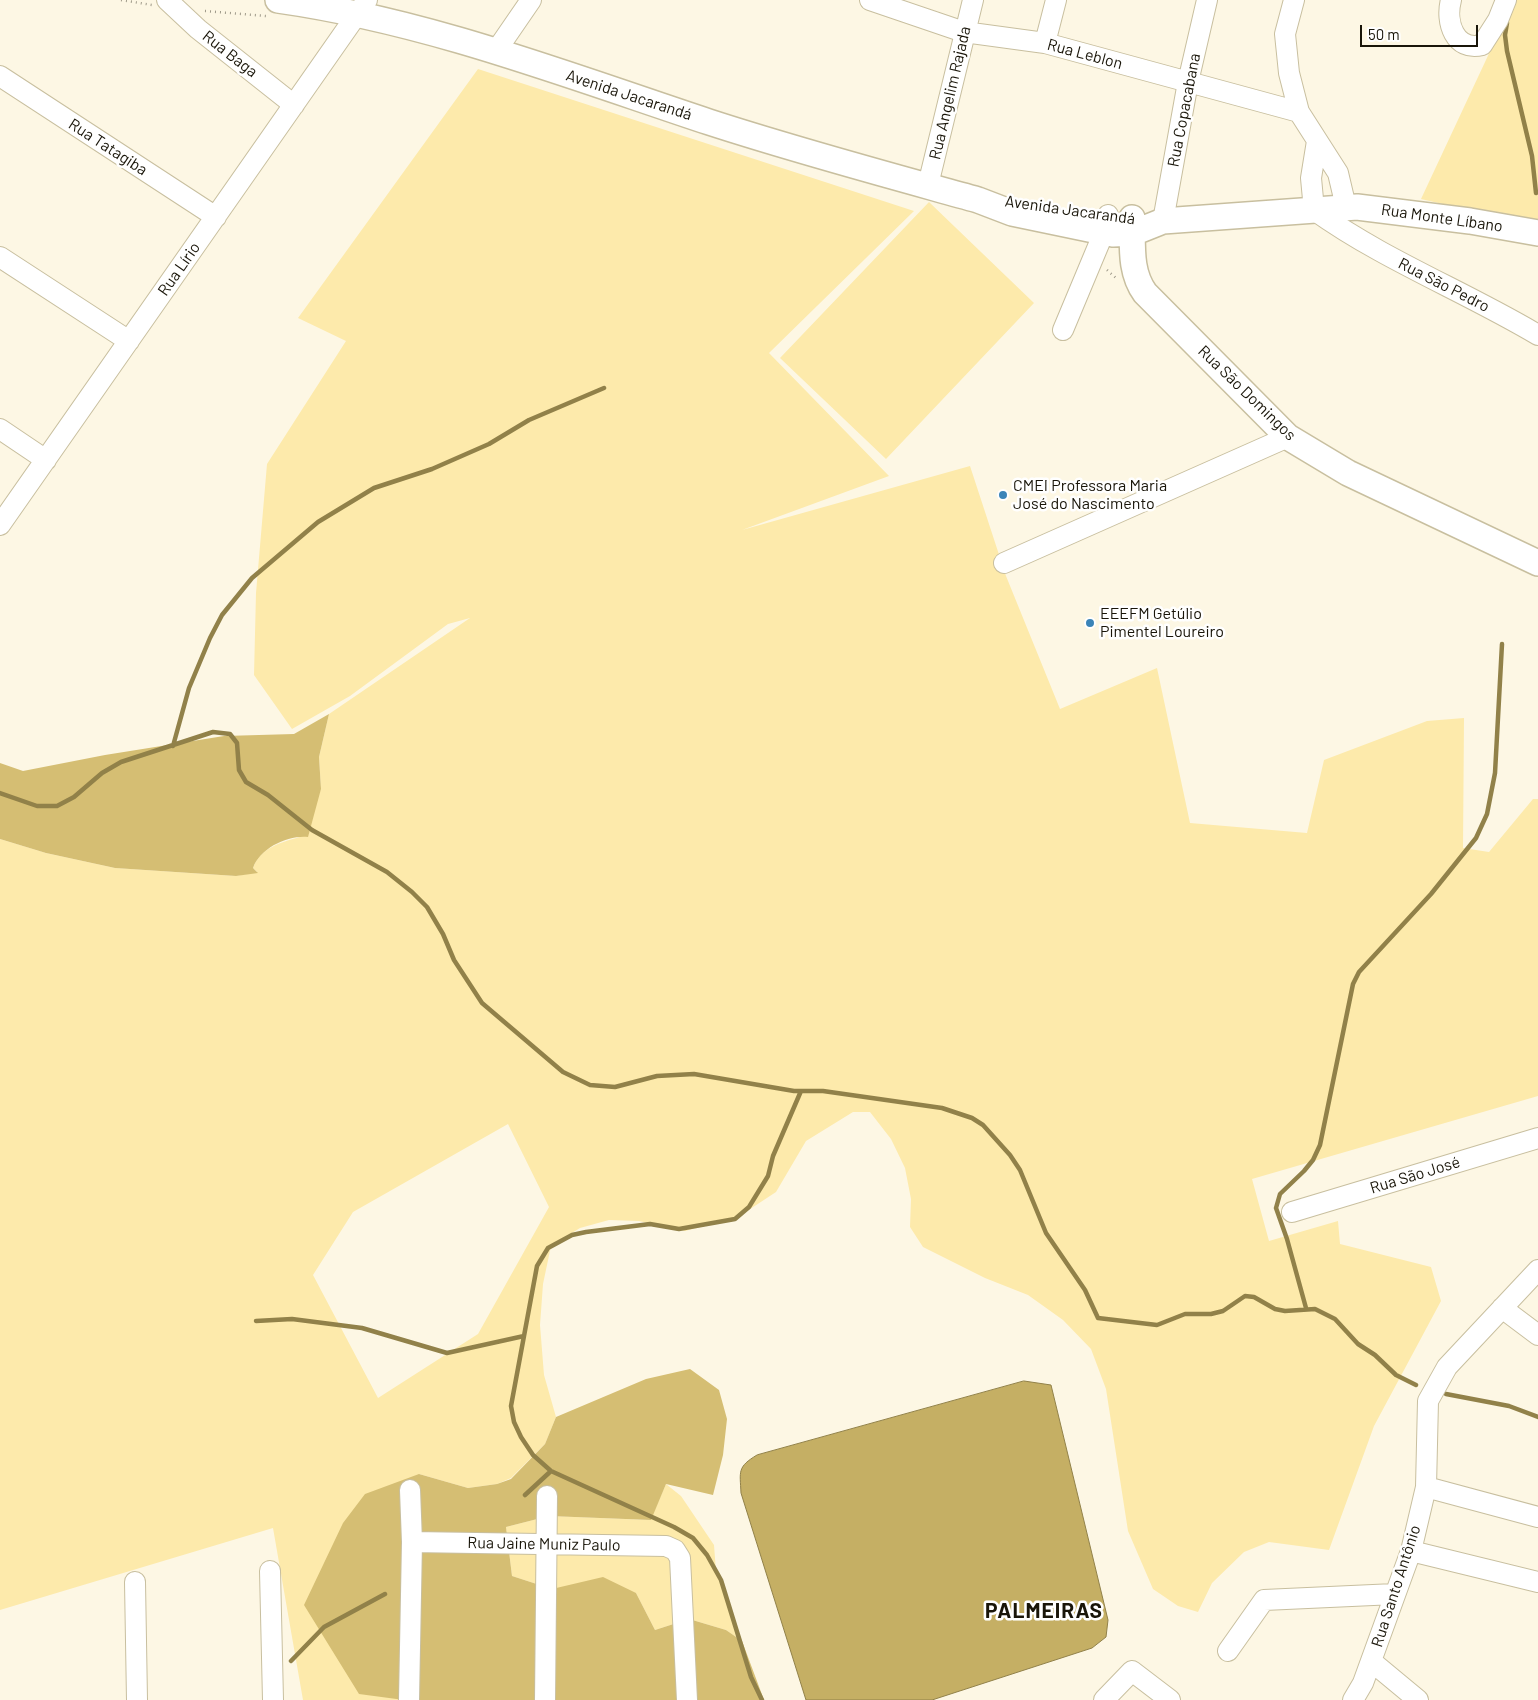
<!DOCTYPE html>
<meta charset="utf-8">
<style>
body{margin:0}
#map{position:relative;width:1538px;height:1700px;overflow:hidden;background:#fdf7e4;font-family:Barlow,sans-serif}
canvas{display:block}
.scale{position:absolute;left:1360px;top:25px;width:118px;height:22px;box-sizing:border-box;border:2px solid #191509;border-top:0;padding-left:6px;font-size:15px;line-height:18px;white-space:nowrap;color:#191509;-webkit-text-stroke:4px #fff;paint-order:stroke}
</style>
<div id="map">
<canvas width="1538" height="1700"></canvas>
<div class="scale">50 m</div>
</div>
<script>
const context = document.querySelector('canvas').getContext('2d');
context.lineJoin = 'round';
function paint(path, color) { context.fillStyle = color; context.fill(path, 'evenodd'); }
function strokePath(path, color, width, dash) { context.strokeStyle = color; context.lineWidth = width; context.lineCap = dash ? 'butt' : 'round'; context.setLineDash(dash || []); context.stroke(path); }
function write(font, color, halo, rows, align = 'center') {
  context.font = font + ' Barlow,sans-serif'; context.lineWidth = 5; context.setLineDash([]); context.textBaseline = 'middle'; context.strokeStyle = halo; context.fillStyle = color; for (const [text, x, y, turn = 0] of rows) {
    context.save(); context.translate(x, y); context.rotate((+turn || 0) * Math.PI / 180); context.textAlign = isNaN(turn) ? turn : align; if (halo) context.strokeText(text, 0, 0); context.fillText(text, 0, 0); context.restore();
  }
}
paint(new Path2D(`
 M1514 0H1538V226L1421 199Z
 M478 69 914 211 769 353 889 476 742 530 970 466 1006 576 1060 709 1157 668 1190 823 1307 833 1324 760 1427 721 1464 718 1463 848 1489 852 1533 799H1538V1096L1252 1179 1269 1241 1338 1221 1340 1244 1431 1267 1441 1301 1374 1426 1329 1550 1269 1542 1244 1552 1212 1583 1198 1612 1178 1606 1153 1589 1128 1531 1106 1389 1091 1349 1063 1320 1028 1295 985 1278 923 1247 910 1227 911 1199 905 1168 891 1139 870 1112H853L806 1141 776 1192 738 1217 685 1231 639 1221 609 1220 580 1228 551 1246 543 1284 540 1325 544 1375 556 1417 545 1444 511 1478 497 1484 468 1488 419 1474 404 1700H303L273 1528 0 1610V839L46 853 115 868 236 876 257 872 253 868C260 848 281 842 300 837L321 789 319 757 329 714 470 618 448 624 350 696 292 729 254 675 256 593 267 464 346 341 298 318ZM508 1124 549 1207 478 1334 378 1398 313 1275 353 1212Z
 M929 202 1034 303 886 459 780 358Z
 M666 1484 681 1496 714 1545 716 1571 742 1641 726 1630 689 1619 655 1630 636 1593 552 1589 512 1576 506 1527 549 1516 650 1520Z`), '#fdeaab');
paint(new Path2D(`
 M329 714 319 757 321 789 308 837C288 835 260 848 253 868L258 873 236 876 115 868 46 853 0 839V763L23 771 105 755 224 736 294 734Z
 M690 1369 719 1390 727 1419 723 1455 713 1495 666 1484 651 1520 549 1516 506 1527 512 1576 552 1589 603 1577 636 1593 655 1630 689 1619 726 1630 742 1641 764 1700H404L359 1694 304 1605 343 1523 365 1494 419 1474 468 1488 497 1484 511 1479 545 1444 556 1417 646 1379Z`), '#d5be73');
const water = new Path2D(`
 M1024 1381 1051 1385 1108 1620 1106 1637 1092 1648 932 1700H806L741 1493C740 1471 737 1467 757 1455Z`);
paint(water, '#c5af64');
strokePath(water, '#918149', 1);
strokePath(new Path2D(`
 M1507 23 1505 35 1507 51 1532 156 1536 193
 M173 746 189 688 210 638 222 615 252 578 318 522 374 488 432 469 489 444 529 420 604 388
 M0 793 37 806H57L74 797 102 773 121 762 213 732 230 734 237 743 239 770 246 782 268 795 312 830 387 872 412 892 427 907 443 934 454 960 482 1003 563 1072 590 1085 615 1087 657 1076 694 1074 794 1091H823L942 1108 972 1118 983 1125 1010 1155 1020 1170 1046 1233 1085 1290 1098 1318 1157 1325 1185 1314H1211L1223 1311 1245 1296 1254 1297 1275 1309 1285 1311 1315 1309 1335 1319 1358 1344 1375 1355 1396 1375 1416 1385
 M1306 1308 1287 1239 1276 1208 1280 1194 1304 1171 1313 1160 1320 1145 1353 984 1359 972 1431 894 1476 838 1487 814 1495 773 1502 644
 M256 1321 292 1319 362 1328 447 1353 524 1336
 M1446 1394 1509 1406 1538 1417
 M525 1495 551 1471
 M291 1661 324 1627 385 1594
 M762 1700 751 1677 721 1580 707 1555 693 1538 674 1527 551 1471 533 1455 521 1437 514 1422 511 1406 537 1266 548 1248 572 1235 586 1232 650 1224 679 1229 735 1219 749 1207 768 1176 773 1156 801 1091`), '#918149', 4.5);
const minor = new Path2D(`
 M167 0 198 29 294 105
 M870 0 964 32 1045 43 1299 112
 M1294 0 1285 34 1289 73 1299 112 1338 173 1346 207
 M1451 0C1445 22 1455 52 1482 45L1498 20 1506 0
 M1045 43 1056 0
 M496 51 531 0
 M0 76 216 217
 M1317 141 1311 178 1314 210C1384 260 1464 291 1538 335
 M928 185 973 0
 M1163 221 1188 82 1207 0
 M0 257 129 341
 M1063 330 1104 232 1108 215
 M0 429 46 460
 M0 525 367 0
 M1004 563 1288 437
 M1292 1212 1538 1138
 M1502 1308 1538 1335
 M1426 1487 1538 1517
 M412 1542 666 1546 675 1550 680 1558 687 1700
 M1411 1551 1538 1582
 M270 1571 273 1700
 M135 1582 137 1700
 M1228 1651 1264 1600 1395 1594
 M1371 1661 1418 1700
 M409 1700 412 1542 410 1490
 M545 1700 547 1496
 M1104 1700 1132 1671 1170 1700
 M1353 1700 1363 1683 1411 1551 1426 1487 1428 1401 1447 1367 1538 1270`);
const major = new Path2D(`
 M278 0C427 21 567 75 709 122 798 151 888 175 978 200L1012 213 1113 234 1133 233 1163 221 1357 207 1470 221 1538 233
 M1132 218C1133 244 1129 271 1145 293L1288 437 1348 473 1538 563`);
strokePath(minor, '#c8bf9f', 22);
strokePath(major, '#c8bf9f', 28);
strokePath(new Path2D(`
 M121 0 152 5
 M205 11 266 16
 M1107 270 1116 278`), '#9e9989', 2.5, [1, 4]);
strokePath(minor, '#fff', 20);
strokePath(major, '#fff', 25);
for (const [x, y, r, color] of [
 [1003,495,5,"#3b84b8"],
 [1090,623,5,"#3b84b8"]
]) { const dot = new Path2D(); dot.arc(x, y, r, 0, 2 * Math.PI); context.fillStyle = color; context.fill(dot); strokePath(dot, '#fff', 2); }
write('16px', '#191509', '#fff', [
 ["Rua Baga",230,54,38],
 ["Rua Leblon",1085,54,15],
 ["Rua Angelim Rajada",950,93,-77],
 ["Avenida Jacarandá",629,95,18],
 ["Rua Copacabana",1184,110,-79],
 ["Rua Tatagiba",108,147,33],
 ["Avenida Jacarandá",1070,210,8],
 ["Rua Monte Líbano",1442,218,8],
 ["Rua Lírio",179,269,-55],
 ["Rua São Pedro",1444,285,27],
 ["Rua São Domingos",1247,393,44],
 ["Rua São José",1415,1175,-17],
 ["Rua Jaine Muniz Paulo",544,1544,1],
 ["Rua Santo Antônio",1396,1586,-72]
]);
write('16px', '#191509', '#fff', [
 ["CMEI Professora Maria",1013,486],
 ["José do Nascimento",1013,504],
 ["EEEFM Getúlio",1100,614],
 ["Pimentel Loureiro",1100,632]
], 'left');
context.letterSpacing = '1px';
write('bold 21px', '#191509', '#fff', [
 ["PALMEIRAS",1044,1611]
]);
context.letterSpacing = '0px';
</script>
